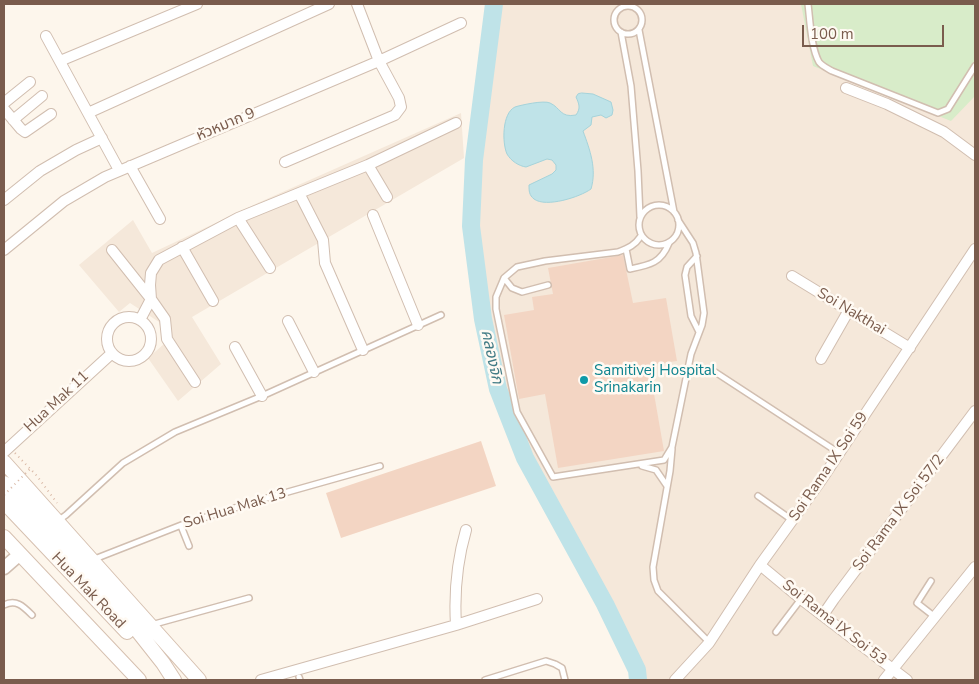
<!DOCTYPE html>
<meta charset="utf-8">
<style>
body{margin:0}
#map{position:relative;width:979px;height:684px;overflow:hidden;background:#fdf6ec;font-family:"Nunito Sans",sans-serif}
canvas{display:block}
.frame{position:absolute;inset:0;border:5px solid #7a5c4d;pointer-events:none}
.scale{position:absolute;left:802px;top:25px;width:142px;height:22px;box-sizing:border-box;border:2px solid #7a5c4d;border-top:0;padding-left:6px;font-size:15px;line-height:18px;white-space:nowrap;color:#7a5c4d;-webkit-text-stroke:4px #fffaf3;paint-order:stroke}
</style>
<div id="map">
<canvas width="979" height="684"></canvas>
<div class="frame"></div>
<div class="scale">100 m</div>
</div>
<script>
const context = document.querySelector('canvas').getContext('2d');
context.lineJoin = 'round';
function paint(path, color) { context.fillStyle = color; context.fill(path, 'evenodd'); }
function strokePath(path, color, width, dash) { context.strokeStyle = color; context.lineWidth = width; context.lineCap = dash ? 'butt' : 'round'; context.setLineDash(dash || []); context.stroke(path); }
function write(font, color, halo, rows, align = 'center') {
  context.font = font + ' "Nunito Sans","Noto Sans Thai",sans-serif'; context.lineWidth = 5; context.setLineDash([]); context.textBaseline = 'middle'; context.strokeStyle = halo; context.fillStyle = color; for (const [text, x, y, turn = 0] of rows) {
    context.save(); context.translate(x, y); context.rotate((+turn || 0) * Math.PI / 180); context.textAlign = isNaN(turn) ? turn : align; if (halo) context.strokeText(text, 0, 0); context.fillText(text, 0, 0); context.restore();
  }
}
paint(new Path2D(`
 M487 4H975V680H632L630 672 599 608 518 461 491 391 476 320 464 226 467 159Z
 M461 113 464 158 192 317 221 364 178 401 148 358 164 344 159 322 130 303 119 312 79 265 133 220 152 253 260 202Z`), '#f5e8da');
paint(new Path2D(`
 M801 4H975V96L951 121 813 66Z`), '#d8ecc9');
const water = new Path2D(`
 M582 93 593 94 611 102 613 110 612 115 606 118 601 115 592 117 591 125 583 131C590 150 597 169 591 189 580 197 546 208 534 199 529 195 529 191 529 185L552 174 556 170V165L552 160 547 159 526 167C519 166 511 161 507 154 502 143 502 113 515 107 521 105 544 100 550 103 561 108 560 118 576 115 581 108 579 104 576 97L578 94Z`);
paint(water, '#bfe3e8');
strokePath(water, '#a5d3da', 1);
strokePath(new Path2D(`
 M494 4 474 160 471 226 483 319 498 389 525 458 605 604 637 670 638 680`), '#bfe3e8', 18);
paint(new Path2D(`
 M623 255 633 303 666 298 677 361 649 365 664 451 558 468 545 394 519 399 504 315 534 310 532 297 553 294 548 268Z
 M481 441 496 486 341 538 326 493Z`), '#f3d5c3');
const service = new Path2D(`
 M808 4C810 20 811 48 819 62 822 66 827 68 832 71L938 113 948 109 975 66
 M614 20a14 14 0 1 1 28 0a14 14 0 1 1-28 0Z
 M639 30 674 212
 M621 32 631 86 638 171 640 217
 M639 225a20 20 0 1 1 40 0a20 20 0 1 1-40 0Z
 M641 236C635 245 629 248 618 252L545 261 517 267 504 278 496 297V309L517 412 553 477 664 460 672 447 691 354 702 325 704 313 696 253 693 243 678 220
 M626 249 630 269C650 265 661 263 669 243
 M697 256 687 267 685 275 691 316 699 332
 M504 278 512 288 522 292 548 285
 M712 370 839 453
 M672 449 670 471 653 567 654 580 658 591 709 642
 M642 466 656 470 667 486
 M758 496 792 520
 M59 520 66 515 123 463 175 432 262 396 441 315
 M181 526 189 546
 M92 560 184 524 263 499 380 466
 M931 581 917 603 935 617
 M4 605C16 599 23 606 32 615
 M151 625 249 598
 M776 632 801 599
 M299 677 300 680
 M485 680 546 661 555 664 562 668 565 680`);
const minor = new Path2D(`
 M46 36 119 170
 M60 61 197 4
 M846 88 887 104 944 132 975 155
 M4 103 30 82
 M4 109 21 129 25 132 51 114
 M88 113 329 4
 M13 120 42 96
 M285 162 395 115 401 107 399 98 379 61 357 4
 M368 165 387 197
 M130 166 160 219
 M299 193 323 240 325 263 363 350
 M4 200 40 171 76 150 102 138
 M373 215 418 325
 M238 218 270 268
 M182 247 213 301
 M4 250 64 201 105 177 379 61 461 23
 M112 250 151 299 140 320
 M792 276 910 348
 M107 339a22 22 0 1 1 44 0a22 22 0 1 1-44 0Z
 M288 321 314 372
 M235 347 262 396
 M821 359 849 310
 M195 382 167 339 165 319 151 299 150 285 151 273 159 260 238 218 368 165 456 123
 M4 452 111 354
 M760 565 801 599 907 680
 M823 615 834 599 975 411
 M456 625C454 592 457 561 466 530
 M261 680 456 625 537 599
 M675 680 709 643 760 565 822 479 975 249
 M884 680 975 567`);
const tertiary = new Path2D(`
 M4 568 20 554`);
const secondary = new Path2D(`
 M4 462 199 680
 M4 483 133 625 163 663 174 680
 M4 502 127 632
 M4 537 139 680`);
strokePath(service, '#d1beb0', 8);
strokePath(minor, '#d1beb0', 12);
strokePath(tertiary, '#d1beb0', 15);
strokePath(secondary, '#d6c0b0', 16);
strokePath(new Path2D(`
 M15 453 37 476 57 503`), '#d9b8a5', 2, [1, 4]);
strokePath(service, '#fff', 5);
strokePath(minor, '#fff', 10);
strokePath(tertiary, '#fff', 12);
strokePath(secondary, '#fff', 14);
strokePath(new Path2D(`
 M4 495 30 469`), '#d9b8a5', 2, [1, 4]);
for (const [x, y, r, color] of [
 [584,380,5,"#0f9aa8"]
]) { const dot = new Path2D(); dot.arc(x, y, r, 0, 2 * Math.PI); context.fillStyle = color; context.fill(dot); strokePath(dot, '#fffaf3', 2); }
write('15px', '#7a5c4d', '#fffaf3', [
 ["หัวหมาก 9",226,125,-23],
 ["Soi Nakthai",851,312,31],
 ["Hua Mak 11",57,402,-43],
 ["Soi Rama IX Soi 59",829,467,-56],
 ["Soi Hua Mak 13",235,509,-17],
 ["Soi Rama IX Soi 57/2",899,513,-53],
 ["Hua Mak Road",88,591,46],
 ["Soi Rama IX Soi 53",834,623,38]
]);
write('15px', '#0d838f', '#fffaf3', [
 ["Samitivej Hospital",594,371],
 ["Srinakarin",594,388]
], 'left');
write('italic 16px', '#437c86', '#fffaf3', [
 ["คลองจิก",491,357,78]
]);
</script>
